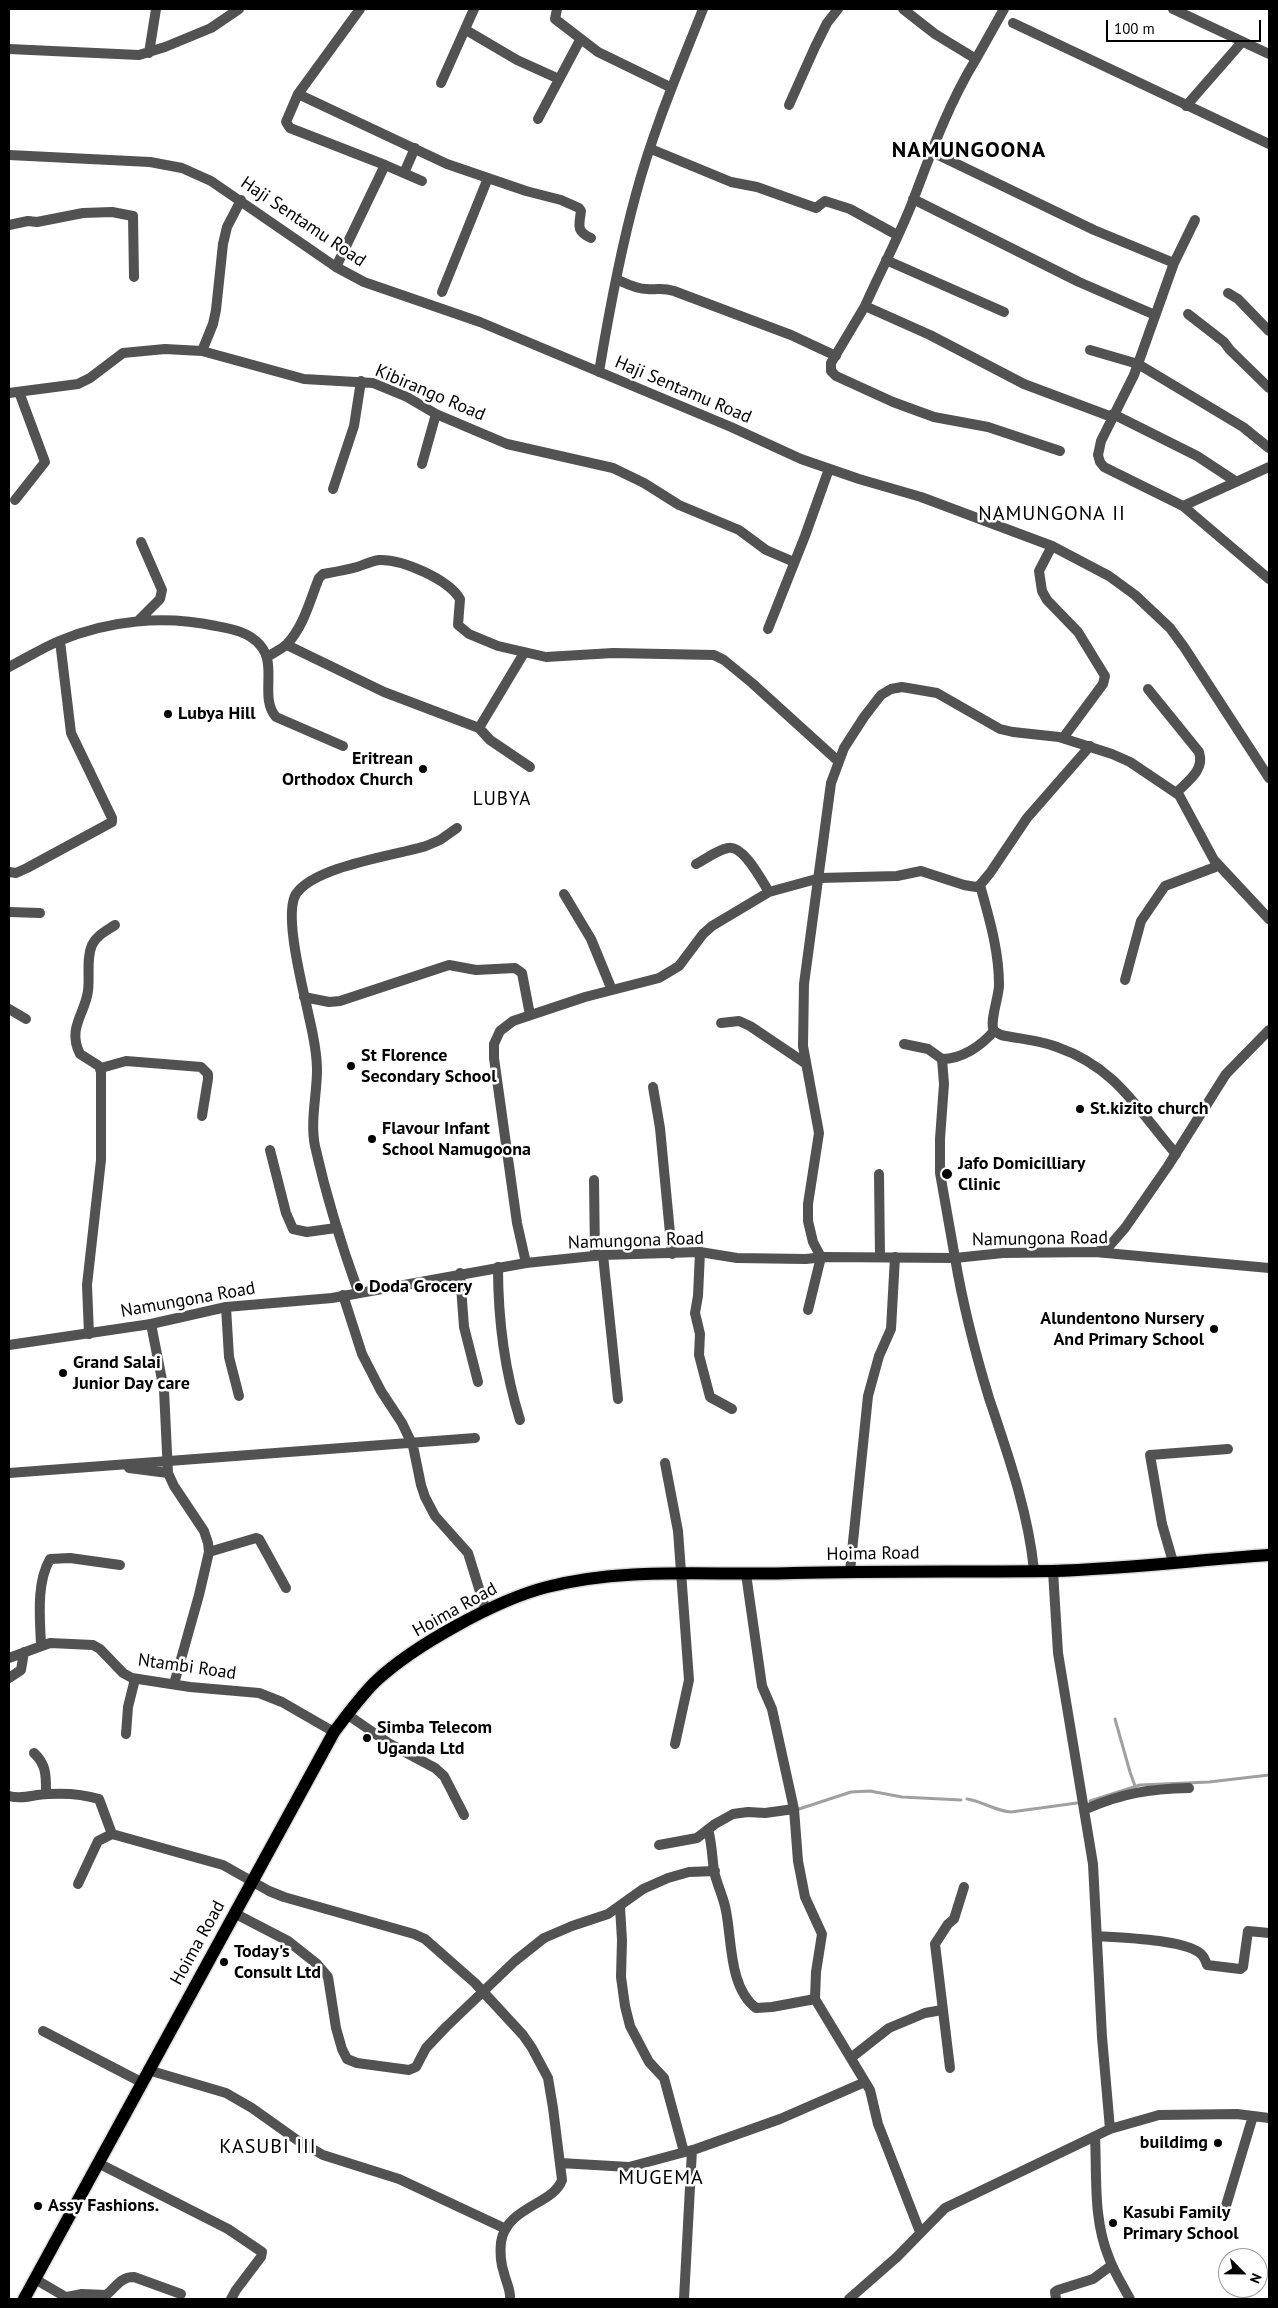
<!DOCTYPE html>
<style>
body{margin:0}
#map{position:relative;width:1278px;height:2308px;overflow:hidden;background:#fff;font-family:"PT Sans",sans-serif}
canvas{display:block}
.frame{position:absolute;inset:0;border:10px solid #000;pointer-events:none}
.north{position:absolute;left:1218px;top:2248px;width:50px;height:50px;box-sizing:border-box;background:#fff;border:1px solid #999;border-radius:50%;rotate:113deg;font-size:14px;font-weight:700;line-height:20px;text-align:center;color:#000}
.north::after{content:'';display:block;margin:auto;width:18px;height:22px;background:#000;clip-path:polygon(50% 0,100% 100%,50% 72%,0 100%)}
.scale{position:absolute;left:1106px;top:20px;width:155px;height:22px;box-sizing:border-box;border:2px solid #000;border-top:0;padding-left:6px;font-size:15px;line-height:18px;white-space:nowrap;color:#000;-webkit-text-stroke:4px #fff;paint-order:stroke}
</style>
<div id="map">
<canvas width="1278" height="2308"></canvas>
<div class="frame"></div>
<div class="north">N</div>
<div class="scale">100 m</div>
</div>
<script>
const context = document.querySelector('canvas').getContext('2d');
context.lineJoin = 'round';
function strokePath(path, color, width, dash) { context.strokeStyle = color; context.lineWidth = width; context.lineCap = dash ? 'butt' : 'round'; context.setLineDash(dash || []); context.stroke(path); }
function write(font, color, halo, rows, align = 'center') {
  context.font = font + ' "PT Sans",sans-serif'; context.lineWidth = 5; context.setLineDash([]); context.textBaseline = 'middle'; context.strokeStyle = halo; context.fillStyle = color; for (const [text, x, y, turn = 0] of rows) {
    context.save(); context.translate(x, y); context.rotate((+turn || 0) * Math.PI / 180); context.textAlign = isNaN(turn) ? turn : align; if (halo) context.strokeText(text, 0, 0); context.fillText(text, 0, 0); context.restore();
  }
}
strokePath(new Path2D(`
 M1115 1719 1130 1772 1135 1786
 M967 1799C982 1801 995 1811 1011 1812L1077 1803
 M1090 1801 1140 1785 1209 1782 1269 1775
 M799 1809 851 1792 870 1791 902 1797 961 1800`), '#a0a0a0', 3);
const primary = new Path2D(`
 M24 2299 334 1732C347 1715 360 1697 375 1682 413 1646 496 1600 547 1587 627 1566 713 1576 794 1573 880 1571 966 1572 1052 1571 1124 1569 1197 1560 1269 1555`);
strokePath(primary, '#dbdbdb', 15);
strokePath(new Path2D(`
 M557 9 555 19 598 52 670 87
 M903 9 935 34 976 59C949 103 932 150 914 198 900 235 881 270 865 306L930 335 1024 384 1112 417
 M1173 9 1269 54
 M1013 23 1269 144
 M466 30 517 60 559 79
 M9 49 139 55 165 47 211 28 239 9
 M149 53 156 9
 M976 59 1004 9
 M441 83 474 9
 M298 94 447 164 526 191 561 200 579 208 581 211C579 226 576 231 591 238
 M789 105 815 47 827 23 838 9
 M1186 106 1242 42
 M538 119 580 40
 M651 149 731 182 757 187 816 208 825 201 850 209 897 235
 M930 151 1094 230 1174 263
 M9 155 150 162 182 168 211 181 336 267 364 282 480 322 731 427 801 459 859 479 921 497 1052 546 1109 576 1135 595 1170 628 1184 647 1269 778
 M385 165 422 181
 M404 173 415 148
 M913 199 1079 282 1155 315
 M1195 220 1174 263 1134 375 1101 441 1098 455 1100 462 1104 467 1183 506 1269 579
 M9 225 28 221 37 222 83 213 112 212 133 216 134 277
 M886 260 1004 312
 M336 267 385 165 290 128 286 122 298 94 360 9
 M616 279C625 283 636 289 647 289 659 290 661 287 674 291L791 335 836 356
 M442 292 488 178
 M1228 293 1238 299 1269 331
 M865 306 831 363V371L836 376 893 402 934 417 988 427 1060 451
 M1188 314 1224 342 1230 350 1269 388
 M1090 350 1138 364 1243 427 1269 448
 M202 351 213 324 216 310 223 244 227 227 241 200
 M599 372C609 312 620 252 636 194 653 130 679 70 703 9
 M9 393 78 384 90 378 123 353 165 349 202 351 304 379 373 383 407 397 436 414 507 444 613 468 644 483 679 505 739 530 766 550 794 562
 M1113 414 1197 456 1235 481
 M422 464 436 414
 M333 489 354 426 361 381
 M15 500 45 462 19 392
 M1183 506 1269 467
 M1052 546 1039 571 1042 591 1047 600 1078 632 1105 676 1103 684 1063 738
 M138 621 160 599 162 590 141 542
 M768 629 805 536 829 469
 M287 645 384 692 479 728 490 740 530 767
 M267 657C273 653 282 649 287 644 304 626 310 600 319 578L323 574C334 572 346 570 357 567 364 565 371 561 379 560 402 559 448 579 460 599L458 625 469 634 498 646 546 657 613 653 714 655 724 660 752 683 838 761
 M9 667C25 659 42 648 59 641 109 620 164 615 216 626 232 629 249 632 260 645 278 665 259 698 276 717L343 746
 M1148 689 1199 752C1205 770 1188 781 1176 793
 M479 728 524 653
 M696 864C706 859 717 850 728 848 743 844 762 881 769 892
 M9 872 16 873 27 868 112 822V818L71 733 60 641
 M980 885C989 918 999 950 999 985 999 997 989 1022 994 1031L1001 1035C1019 1039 1039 1040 1057 1047 1117 1068 1137 1109 1176 1154
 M564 894 591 939 612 990
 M9 912 40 913
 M1125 980 1141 921 1165 886 1218 866
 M304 997 329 1002 340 1001 449 965 476 970 515 968 522 973 530 1015
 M9 1009 26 1019
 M721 1023 739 1021 750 1026 805 1063
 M904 1044 928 1049 942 1059 944 1084 940 1139V1173L955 1258
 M942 1059C962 1059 981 1046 994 1031
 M101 1068 126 1061 201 1067 208 1074V1079L202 1116
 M653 1087 660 1128 672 1254
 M270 1150 286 1213 293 1229 307 1232 336 1228
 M879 1174 880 1257
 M594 1180 595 1256
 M700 1252 698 1296 695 1313 700 1334 699 1355 710 1397 732 1409
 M603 1255 618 1399
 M526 1263 517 1223 494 1058V1044L500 1031 513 1021 585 997 659 978 679 966 703 934 712 926 769 892 820 878 897 876 921 871 964 885 976 887 980 885 990 873 1027 818 1090 746
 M498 1267C498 1320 504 1369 520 1420
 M460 1273 464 1327 478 1382
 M358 1291C341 1244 326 1195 315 1146 310 1122 317 1094 317 1070 317 1052 313 1034 309 1017 304 992 283 915 296 894 315 866 393 856 426 846L440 840 457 828
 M343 1295 362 1354 381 1391 402 1423 413 1446 421 1485 425 1497 435 1516 468 1553 486 1611
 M226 1307 229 1357 239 1396
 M808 1310 821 1257 813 1242 808 1221V1204L819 1133 803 1046 804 984 831 783 844 748 864 717 881 695 891 689 902 687 937 693 1000 729 1013 732 1059 737 1112 754 1130 762 1179 795 1214 860 1269 919
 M151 1324 164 1390 168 1473 174 1486 204 1531 208 1543 209 1552 199 1595 174 1684
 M89 1334 87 1285 101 1160V1072L99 1066 80 1054C67 1028 85 1014 88 991 90 976 86 959 92 945 97 935 106 931 115 925
 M665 1463 678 1531 689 1680 675 1744
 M129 1468 168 1473
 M9 1473 475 1438
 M209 1552 256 1538 259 1539 286 1588
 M1173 1562 1162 1524 1150 1455 1228 1449
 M850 1571 868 1396 879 1356 891 1329 895 1257
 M1053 1571 1058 1653 1093 1864 1102 2037 1110 2129
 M41 1645C40 1619 36 1583 50 1559L70 1558 120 1565
 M9 1658 50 1643 93 1645 100 1649 123 1673 132 1678 190 1687 259 1693 282 1702 334 1732
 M9 1678 21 1670 24 1652
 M348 1715 390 1744 435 1768 444 1776 464 1815
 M126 1734 128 1707 135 1679
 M34 1753C47 1765 46 1777 46 1794
 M9 1796C23 1800 34 1794 48 1794 65 1793 83 1794 99 1799L112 1834
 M794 1809 798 1861 805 1897 822 1934 816 1972 815 1999 870 2090 878 2124 920 2232
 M1086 1809C1123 1793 1149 1789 1189 1788
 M708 1829C712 1843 712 1857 714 1871 717 1885 724 1898 726 1911 732 1940 729 1988 756 2008L772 2007 815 1999
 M659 1845 697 1838 715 1824 733 1814 748 1812 765 1813 794 1809 772 1709 762 1686 746 1574
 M78 1884 98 1841 112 1834 223 1865 269 1891 284 1897 414 1934 425 1939 475 1983 523 2035 532 2048 548 2078 553 2108 562 2180C553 2205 507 2206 501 2242 500 2251 501 2264 504 2273 506 2282 511 2290 510 2299
 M620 1907 622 1940 621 1977 625 2006 630 2026 649 2062 664 2078 684 2152
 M234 1913 288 1941 317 1964 328 1977 336 2028 342 2049 347 2059 357 2063 409 2070 416 2067 426 2048 446 2027 515 1961 544 1938 572 1926 608 1914 643 1889 668 1878 689 1872 715 1871
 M1098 1936C1120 1938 1188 1939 1202 1955 1204 1957 1206 1962 1207 1965L1240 1969 1243 1967 1248 1931 1269 1933
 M43 2031 141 2082
 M852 2057 889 2028 925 2013 942 2010
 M950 2068 935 1944 948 1924 954 1919 964 1887
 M148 2070 226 2093 252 2108 297 2140 323 2155 399 2179 506 2229
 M1095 2136C1097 2178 1093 2219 1109 2258 1114 2272 1123 2286 1130 2299
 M98 2163 228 2229 262 2252 261 2257 236 2290 231 2299
 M560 2163 629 2167 696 2149 780 2119 865 2082
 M1225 2209 1253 2116
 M35 2279 69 2299
 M67 2297 82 2294 106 2295C116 2288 119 2277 134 2277L181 2294
 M684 2299 692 2150
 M849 2299 897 2257 945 2208 1110 2129 1159 2115 1237 2114 1269 2118
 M1056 2299 1055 2292 1058 2290 1093 2279 1112 2265`), '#525252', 10);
strokePath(new Path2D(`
 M1099 1251H1105L1125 1228 1168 1166 1226 1074 1269 1030
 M955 1258C963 1305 975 1352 989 1398 1008 1455 1028 1511 1034 1570
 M9 1345 151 1324 226 1307 332 1298 526 1263 603 1255 700 1252 737 1258 806 1259 824 1257 955 1258 1003 1253 1095 1252 1269 1268`), '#525252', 10);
strokePath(primary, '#000', 12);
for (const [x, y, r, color] of [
 [168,714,5,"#000"],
 [423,769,5,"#000"],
 [351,1066,5,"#000"],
 [1080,1109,5,"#000"],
 [372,1139,5,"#000"],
 [947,1174,6,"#000"],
 [359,1287,5,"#000"],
 [1214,1329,5,"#000"],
 [63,1373,5,"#000"],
 [367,1738,5,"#000"],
 [224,1962,5,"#000"],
 [1218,2143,5,"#000"],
 [38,2206,5,"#000"],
 [1113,2223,5,"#000"]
]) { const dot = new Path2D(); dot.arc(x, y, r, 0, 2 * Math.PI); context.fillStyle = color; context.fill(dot); strokePath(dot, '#fff', 2); }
write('18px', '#000', '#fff', [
 ["Haji Sentamu Road",303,222,34],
 ["Haji Sentamu Road",683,390,23],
 ["Kibirango Road",430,393,23],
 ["Namungona Road",1040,1239,-1],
 ["Namungona Road",636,1241,-2],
 ["Namungona Road",188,1300,-10],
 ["Hoima Road",873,1554,-1],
 ["Hoima Road",455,1610,-29],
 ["Ntambi Road",187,1667,8],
 ["Hoima Road",198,1943,-61]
]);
write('bold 18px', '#000', '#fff', [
 ["Lubya Hill",178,714],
 ["Eritrean",413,759,"right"],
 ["Orthodox Church",413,780,"right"],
 ["St Florence",361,1056],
 ["Secondary School",361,1077],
 ["St.kizito church",1090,1109],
 ["Flavour Infant",382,1129],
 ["School Namugoona",382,1150],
 ["Jafo Domicilliary",958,1164],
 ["Clinic",958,1185],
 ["Doda Grocery",369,1287],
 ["Alundentono Nursery",1204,1319,"right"],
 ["And Primary School",1204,1340,"right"],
 ["Grand Salai",73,1363],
 ["Junior Day care",73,1384],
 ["Simba Telecom",377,1728],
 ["Uganda Ltd",377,1749],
 ["Today's",234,1952],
 ["Consult Ltd",234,1973],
 ["buildimg",1208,2143,"right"],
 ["Assy Fashions.",48,2206],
 ["Kasubi Family",1123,2213],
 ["Primary School",1123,2234]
], 'left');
context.letterSpacing = '1px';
write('19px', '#000', '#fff', [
 ["LUBYA",502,800]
]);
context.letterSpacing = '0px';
context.letterSpacing = '1px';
write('20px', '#000', '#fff', [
 ["NAMUNGONA II",1052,514],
 ["KASUBI III",268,2147],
 ["MUGEMA",661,2178]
]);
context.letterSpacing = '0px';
context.letterSpacing = '1px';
write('bold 22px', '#000', '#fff', [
 ["NAMUNGOONA",969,151]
]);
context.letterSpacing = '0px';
</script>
